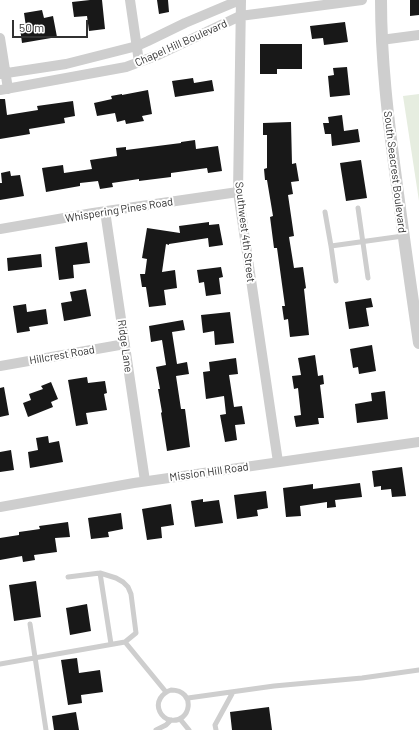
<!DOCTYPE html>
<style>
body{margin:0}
#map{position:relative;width:419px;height:730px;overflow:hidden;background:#fff;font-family:Barlow,sans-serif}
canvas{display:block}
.scale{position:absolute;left:12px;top:20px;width:76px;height:18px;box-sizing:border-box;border:2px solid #313131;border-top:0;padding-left:5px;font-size:12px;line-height:14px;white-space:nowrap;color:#313131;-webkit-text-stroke:3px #fff;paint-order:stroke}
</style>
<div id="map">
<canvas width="419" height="730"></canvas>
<div class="scale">50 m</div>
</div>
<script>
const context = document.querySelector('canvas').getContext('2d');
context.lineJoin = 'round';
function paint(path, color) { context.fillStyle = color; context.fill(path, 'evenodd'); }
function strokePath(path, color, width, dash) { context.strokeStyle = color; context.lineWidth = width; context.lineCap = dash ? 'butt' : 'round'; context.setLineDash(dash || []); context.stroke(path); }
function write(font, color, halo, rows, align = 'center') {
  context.font = font + ' Barlow,sans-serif'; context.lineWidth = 4; context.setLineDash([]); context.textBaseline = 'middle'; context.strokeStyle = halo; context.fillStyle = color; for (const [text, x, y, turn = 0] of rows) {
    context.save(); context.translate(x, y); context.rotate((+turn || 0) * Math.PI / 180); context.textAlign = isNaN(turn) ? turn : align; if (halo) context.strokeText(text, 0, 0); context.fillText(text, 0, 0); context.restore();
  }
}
paint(new Path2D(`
 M419 94V201L403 96Z`), '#e6ede0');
paint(new Path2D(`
 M90 0H102L105 29 89 31 87 16 74 17 72 2Z
 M157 0H168L169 12 159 14Z
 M410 0H419V15L410 16Z
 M42 10 44 18 53 16 57 37 22 43 20 28 26 27 24 13Z
 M345 22 348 42 324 45 323 38 312 39 310 26Z
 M260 44H302V69H277V74H260Z
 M347 67 350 95 330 97 328 76 334 75 333 68Z
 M193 78 194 83 212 80 214 91 175 97 172 81Z
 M148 90 152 114 142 116 144 121 126 124 125 120 117 122 115 113 97 116 94 103 112 99 111 96 122 94V95Z
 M0 99H5L7 115 38 110 37 106 73 101 75 116 64 118 65 123 29 129 30 134 0 139Z
 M342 115 344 131 358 129 360 142 332 146 331 134H325L323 123H329L328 117Z
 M291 122 292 164 296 163 299 181 291 182 293 194 288 195 294 236 289 237 294 268 303 267 306 288 304 289 309 335 290 337 288 319 284 320 282 306H285L277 248H274L270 217 273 216 267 180H265L264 169 267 168V135H263V123Z
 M195 140 196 149 218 146 222 171 208 173 207 168 171 173V177L139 181V179L112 183 113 187 100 189 98 181 80 183V186L46 192 42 168 63 165 64 173 92 169 90 160 117 156 116 148 126 147V150L181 143V142Z
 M361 160 367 198 346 201 340 163Z
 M10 171 11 176 20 175 24 196 0 200V183H2L1 173Z
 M209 222V225L219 224 223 245 209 247 208 238 169 244V245L166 244 162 272 175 270 177 288 164 290 166 305 149 307 146 287H142L140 274H145L147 259 142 258 147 228 180 233 179 226Z
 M87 242 90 263 73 265 74 278 59 280 55 247Z
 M41 254 42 267 8 271 7 258Z
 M221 267 223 277 219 278 221 294 206 296 204 282 199 283 197 270Z
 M86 289 91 316 64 321 61 303 72 301 70 292Z
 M371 298 373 307 366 308 369 326 349 329 345 302Z
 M26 304 27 312 46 309 48 324 29 327 30 331 17 333 13 306Z
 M230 312 234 343 215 345 214 331 203 333 201 315Z
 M183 320 185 330 172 332 177 364 187 362 189 374 176 376 181 409H185L190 447 167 451 161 413 162 412 158 389H160L156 367 166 365 162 340 151 342 149 326Z
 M372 345 376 371 359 374 358 367 353 368 350 349Z
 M315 355 318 376 323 375 324 384 320 385 324 418H318L319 424 296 427 294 416 301 415 298 388 294 389 292 376 301 375 298 358Z
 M236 358 238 374 229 375 234 407 242 406 245 424 235 425 237 440 225 442 220 415 226 414 224 396 206 399 203 372 210 371 209 362Z
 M87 377 88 383 105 381 107 393 104 394 107 410 86 413 88 424 76 426 68 380Z
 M51 382 58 399 51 402 53 407 28 417 23 403 31 400 29 394 43 389 41 386Z
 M4 387 9 415 0 417V388Z
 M385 391 388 419 357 423 355 404 372 401 371 393Z
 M48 436 49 443 59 441 63 462 30 468 28 452 38 450 36 438Z
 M11 450 14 470 0 472V452Z
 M402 467 406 496 392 497 391 489 381 490V486L374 487 372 471Z
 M360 483 362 497 335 500 336 507 327 508V502L300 506 301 516 286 517 283 488 313 484V489Z
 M266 491 268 508 257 510 258 516 237 519 234 495Z
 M203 499V502L219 500 223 523 195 527 191 501Z
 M171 504 174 525 161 527 162 538 147 540 142 509Z
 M121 513 123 529 108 532 109 537 91 539 88 518Z
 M68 522 70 537 55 538 57 552 34 555 35 560 23 562 22 556 0 560V538L19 535V532L40 529 39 526Z
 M36 581 41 617 14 621 9 585Z
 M87 604 91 631 70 635 66 608Z
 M77 658 79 673 100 670 103 692 81 695 82 703 68 705 61 660Z
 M269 707 272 730H232L230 712Z
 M76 712 79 730H54L52 716Z`), '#181818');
strokePath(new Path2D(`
 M358 208 368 278
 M325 212 331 246 403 236
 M331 246 336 281
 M100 573 111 644
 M68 577 100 573 116 578 123 582 128 587 131 594 136 633 125 642
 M30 624 46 730
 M0 664 125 642 166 692
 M171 690C197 690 191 724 170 720 166 719 162 716 160 712 155 702 162 693 171 690Z
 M188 698 274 686 362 678 419 670
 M180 719 189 730
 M156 730 166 725 171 720
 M216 730 215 725 233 692`), '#cecece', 5);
strokePath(new Path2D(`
 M130 0 139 62
 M241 0 238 192 278 462
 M0 38 8 89
 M381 40 419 35
 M0 74 66 64 137 46 148 41 185 23 240 0
 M0 90 126 67 158 55 240 16 362 0
 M105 211 145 481
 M0 229 93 213 238 192
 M0 366 125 344
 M0 507 134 483 419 442`), '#cecece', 10);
strokePath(new Path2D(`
 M381 0C381 60 388 119 396 178 403 233 411 288 419 343`), '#cecece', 12);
write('11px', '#313131', '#fff', [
 ["Chapel Hill Boulevard",181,43,-24],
 ["South Seacrest Boulevard",395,172,83],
 ["Whispering Pines Road",119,210,-9],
 ["Southwest 4th Street",245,232,83],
 ["Ridge Lane",125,346,82],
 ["Hillcrest Road",62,355,-10],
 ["Mission Hill Road",209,472,-8]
]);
</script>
